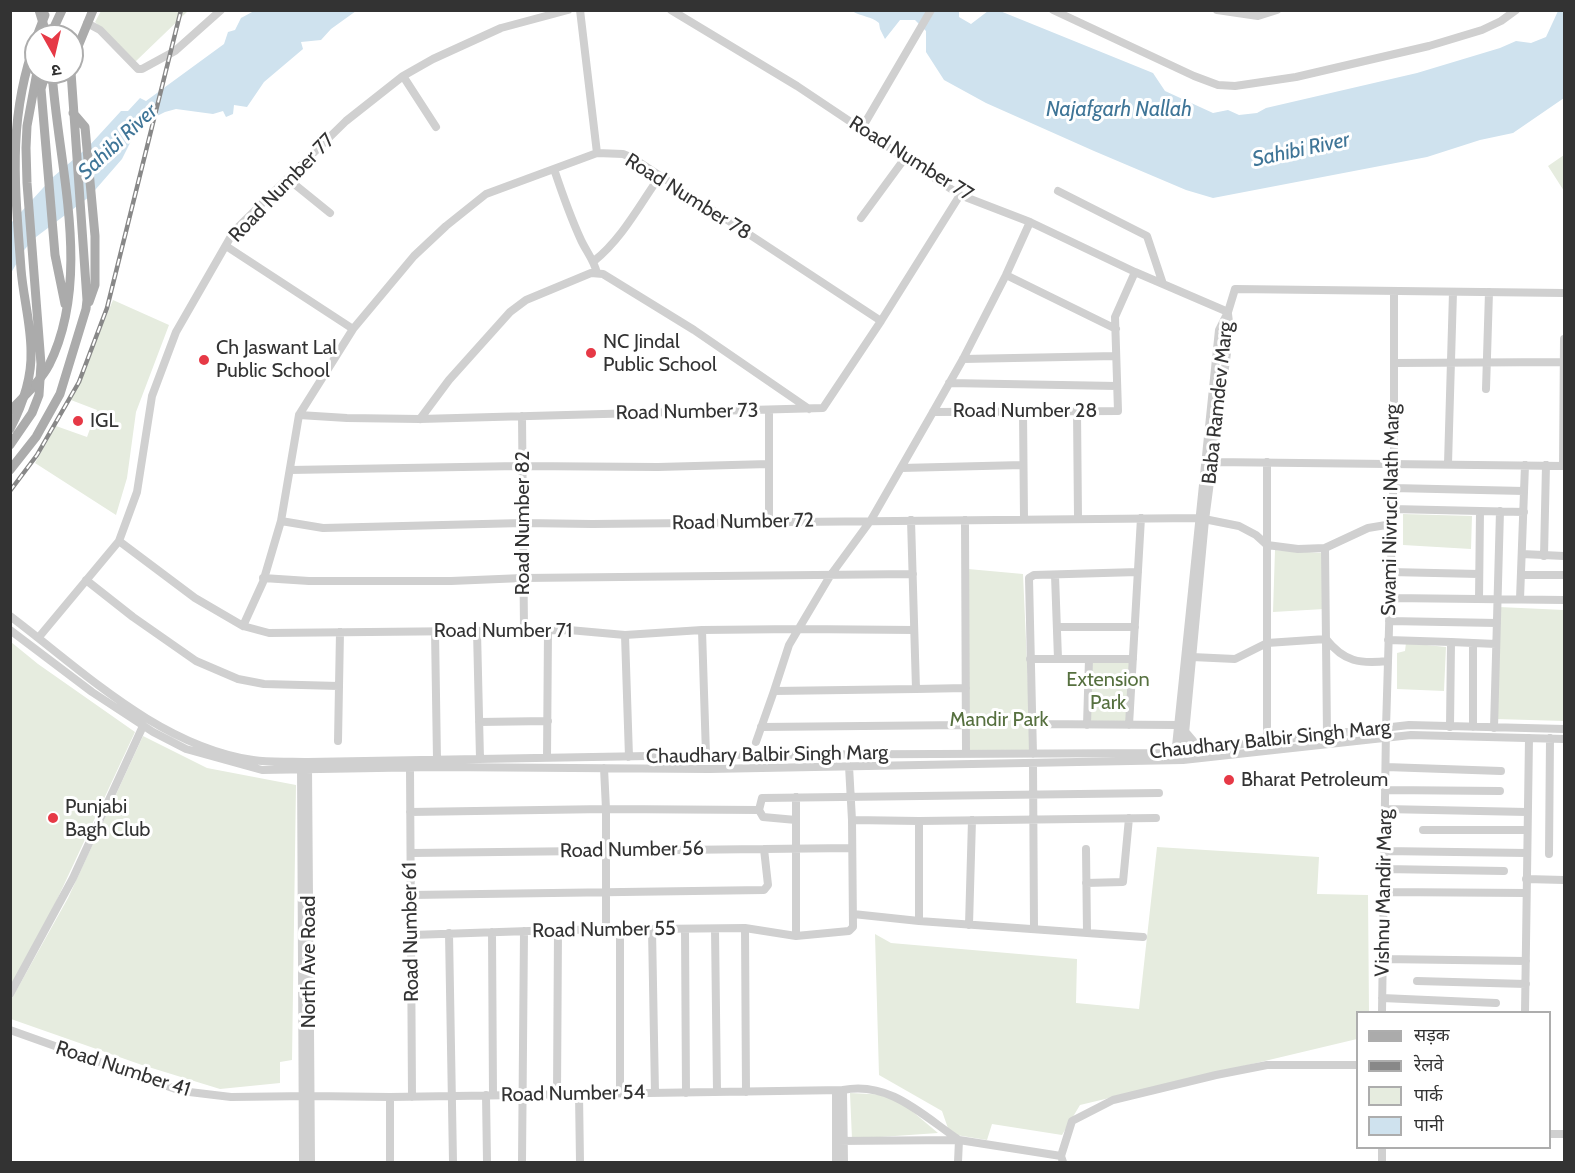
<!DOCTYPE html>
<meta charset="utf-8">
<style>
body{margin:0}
#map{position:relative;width:1575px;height:1173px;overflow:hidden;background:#fff;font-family:Cabin,"Noto Sans Devanagari",sans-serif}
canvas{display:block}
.frame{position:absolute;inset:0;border:12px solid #333;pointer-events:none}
.legend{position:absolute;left:1356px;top:1011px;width:195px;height:138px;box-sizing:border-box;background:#fff;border:2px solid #adadad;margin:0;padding:8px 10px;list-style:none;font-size:18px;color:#333}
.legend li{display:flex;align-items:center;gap:12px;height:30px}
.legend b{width:30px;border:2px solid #adadad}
.north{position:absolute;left:24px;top:24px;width:60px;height:60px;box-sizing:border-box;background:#fff;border:2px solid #adadad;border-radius:50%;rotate:172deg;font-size:16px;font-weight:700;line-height:24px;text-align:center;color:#333}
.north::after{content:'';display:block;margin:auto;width:21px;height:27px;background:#e63946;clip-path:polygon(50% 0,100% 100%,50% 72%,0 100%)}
</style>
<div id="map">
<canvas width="1575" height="1173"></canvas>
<div class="frame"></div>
<ul class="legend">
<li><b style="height:8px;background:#ababab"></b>सड़क</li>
<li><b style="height:8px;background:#888"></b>रेलवे</li>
<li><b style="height:16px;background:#e6ecdf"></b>पार्क</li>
<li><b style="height:16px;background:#cfe2ee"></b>पानी</li>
</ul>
<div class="north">उ</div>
</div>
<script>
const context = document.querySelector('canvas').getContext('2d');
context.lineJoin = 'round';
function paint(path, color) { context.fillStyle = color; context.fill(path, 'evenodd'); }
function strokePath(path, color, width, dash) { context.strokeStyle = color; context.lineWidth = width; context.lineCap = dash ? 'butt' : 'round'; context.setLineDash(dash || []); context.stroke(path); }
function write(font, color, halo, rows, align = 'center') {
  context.font = font + ' Cabin,sans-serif'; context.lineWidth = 6; context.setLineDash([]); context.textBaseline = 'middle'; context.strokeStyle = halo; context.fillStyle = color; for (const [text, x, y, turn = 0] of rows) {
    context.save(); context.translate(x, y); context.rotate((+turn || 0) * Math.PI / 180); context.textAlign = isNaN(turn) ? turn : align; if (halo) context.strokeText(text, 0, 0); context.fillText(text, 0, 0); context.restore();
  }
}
paint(new Path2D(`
 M101 11H188L135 62 95 22Z
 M1564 155V191L1548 166Z
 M113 300 169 325 136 412 127 478 116 515 35 463 56 426 87 437 97 410 71 400Z
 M1403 514 1472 516 1471 549 1403 545Z
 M1275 550 1322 553 1324 609 1273 612Z
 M968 569 1023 574 1031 752 968 751Z
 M1499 607 1564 610V721L1496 719Z
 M11 642 38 664 135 732 55 904 11 989Z
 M1406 643 1446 647 1444 691 1397 689V653L1405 651Z
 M1089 659 1130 662 1127 722 1087 725Z
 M143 736 207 768 296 785 292 1060 280 1062V1083L220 1089 142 1065 11 1019V1000L68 898Z
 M1157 847 1319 857 1317 894 1368 895 1369 1012H1358L1357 1039 1080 1105 1062 1135 992 1124 987 1140 950 1134 942 1111 879 1075 875 934 891 943 1077 959 1076 1003 1139 1009Z
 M850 1093 889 1095 900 1101 938 1133 852 1139Z`), '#e6ecdf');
paint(new Path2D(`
 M254 11H356L331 29 321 40 301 42 303 49 264 82 247 107 234 105 233 114 226 117 223 111 213 114 176 109 165 112 139 125 122 159 89 197 36 237 25 249 11 273V223L53 177 88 147 121 111H128L140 98 146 101 224 44 228 32 235 30 241 18Z
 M852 11H959V17L971 24 988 11H1000L1153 73 1165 91 1213 113 1228 110 1239 115 1257 113 1266 108 1417 73 1500 48 1516 41 1531 43 1546 37 1558 11H1564V98L1513 133 1480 140 1427 157 1213 198 1186 190 1094 151 986 103 944 80 926 52V31L915 20H900L885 39 880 29 879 23C871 16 862 17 852 11Z`), '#cfe2ee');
strokePath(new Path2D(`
 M580 10 597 153
 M671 10 797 86 960 195 1030 222 1135 272 1228 312
 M1053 10 1194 76 1218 85 1235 86 1296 77 1429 46 1482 30 1501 21 1516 10
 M1217 10 1258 16 1277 10
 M87 23 100 30 138 69H142L175 51 221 10
 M403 76 436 127
 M862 128 931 10
 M554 169C562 193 570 216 581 240 586 251 594 260 597 273
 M288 179 330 213
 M1058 191 1147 236 1163 284
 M861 218 905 158
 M226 246 353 329
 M594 261C622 239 640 204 660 176
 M1006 275 1116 329
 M963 359 1116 356
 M1394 363 1564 362
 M949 383 1117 386
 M1486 389 1489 292
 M1023 411 1024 519
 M1077 411 1078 518
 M933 412 1118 411 1115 317 1135 272
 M299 415 347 418 420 419 823 408 881 321 960 195
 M522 416 524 630
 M420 419 449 380 510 312 526 300 591 273 603 274 694 330 809 409
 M1212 462 1564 466
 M1448 464 1453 292
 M1563 466 1564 339
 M901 468 1023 465
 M290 470 519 466 658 467 769 464
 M1393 488 1524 491
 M1392 509 1524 512
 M965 520 966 754
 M281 521 323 528 523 523 592 524 1199 518 1239 526 1256 535 1267 545 1298 549 1325 548 1368 528 1392 524
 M769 522V410
 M119 541 195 598 243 626 269 633 569 630 625 635 702 630 799 629 914 630
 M1325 548 1327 735
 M1522 554 1564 556
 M1544 556 1546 465
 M1390 572 1479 574
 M1055 575 1058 659
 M1522 575H1564
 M263 578 309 581H451L523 578 913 574
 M86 580 133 617 196 661 238 679 264 684 339 686
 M1390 598 1564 600
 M1479 599 1480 511
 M1520 599 1525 465
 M10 616C83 671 159 746 253 760 271 763 290 761 308 762L706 755 1165 753 1409 725 1564 729
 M1389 621 1497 623
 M243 626 263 582 281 521 299 415 353 329 414 256 446 226 486 194 597 153 623 154 633 158 881 321
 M1057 627H1135
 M10 630 92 692 153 732 186 749 262 770 435 767 709 769 1183 760 1411 735 1564 739
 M702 630 706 755
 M435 631 437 760
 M477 631 480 759
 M625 635 629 757
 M39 637 119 541 137 492 152 396 176 332 234 231 346 121 403 76 433 59 501 28 568 10
 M1388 640 1451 642 1450 727
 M1451 642 1496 644
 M1192 657 1235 659 1267 643 1326 639C1344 662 1360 664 1388 661
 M1030 659H1133
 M916 689 966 688
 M774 691 789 645 830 576 871 520 933 412 963 359 1006 275 1030 222
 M479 722 548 721
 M1032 724 1178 725
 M1087 725 1089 659
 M1129 725 1141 518
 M761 727 965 725
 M1473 727V643
 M1494 728 1500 511
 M1184 730 1201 750
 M338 741 340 632
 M756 742 774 691 916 689 911 520
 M1267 742V462
 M1033 754 1029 578 1034 575 1138 572
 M1183 755 1205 520 1230 330 1228 314
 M1175 756 1219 330 1228 312 1235 289 1564 293
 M547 758 548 630
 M1033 764 1034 929
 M301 766 303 1162
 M308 766 311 1162
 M1386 767 1501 771
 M410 768 412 1097
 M604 768 606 809V929
 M1385 790 1500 791
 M796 797V936L849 931 853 927 852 820 849 766
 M1385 809 1527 812
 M410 812 606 809 759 810
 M796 820 763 817 759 810 762 798 1159 793
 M852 820 919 821 1156 818
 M919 821V921
 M1423 830H1527
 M1086 849 1087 933
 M1384 851 1527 853
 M411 853 852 848
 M1549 854 1550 738
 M1384 869 1504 871
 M1526 879 1564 880
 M1086 883 1123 882 1129 818
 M1383 892 1526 893
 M411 895 764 890 768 885 764 849
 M853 914 919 921 1143 937
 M969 925 972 820
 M745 928 746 1092
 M652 929 655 1093
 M685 929 686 1093
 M715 929 717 1092
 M492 932 493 1095
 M449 933 453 1162
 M412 935 558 930 745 928 796 936
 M1382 959 1526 961
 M1417 981 1526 984
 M10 994 73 878 143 726
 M1382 998 1496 1003
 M1382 1012 1386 728 1394 463V291
 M1525 1012 1529 738
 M10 1030 181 1091 231 1097 310 1096 390 1097 843 1090 844 1162
 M843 1090C890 1081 922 1115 959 1140L958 1162
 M836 1091V1162
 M620 1093V929
 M557 1094 558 930
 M579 1094 580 1162
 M486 1095 487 1162
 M390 1097V1162
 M1550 1134H1564
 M836 1141 959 1140 1061 1156
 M1382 1148V1162
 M522 1162 524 931
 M1063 1162 1061 1156 1072 1121 1113 1100 1216 1075 1267 1065H1358`), '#d0d0d0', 8);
strokePath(new Path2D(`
 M39 10 47 36
 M50 36 62 10
 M72 61 93 10
 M46 72 41 89 55 255 65 304
 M73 113 85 127 95 236V285L89 302
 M10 411C23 397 40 382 49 365 93 277 58 165 52 72
 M10 470 36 437 60 394 86 309 87 300 71 72`), '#ababab', 9);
const rail = new Path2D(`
 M10 491 37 455 79 382 107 308 181 10`);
strokePath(rail, '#888', 4.5);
strokePath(rail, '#fff', 2, [7]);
strokePath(new Path2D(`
 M37 36 45 15
 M10 429C23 404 32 379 31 351 31 324 23 296 21 269 15 186 7 119 36 40
 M10 445 32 413 39 395 41 364 27 183 26 148 27 126 37 72`), '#ababab', 9);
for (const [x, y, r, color] of [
 [591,353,6,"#e63946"],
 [204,360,6,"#e63946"],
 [78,421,6,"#e63946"],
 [1229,780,6,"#e63946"],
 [53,818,6,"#e63946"]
]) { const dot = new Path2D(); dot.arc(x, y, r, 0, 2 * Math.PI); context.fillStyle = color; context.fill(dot); strokePath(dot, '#fff', 2); }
write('20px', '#333', '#fff', [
 ["Road Number 77",911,159,32],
 ["Road Number 77",282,188,-46],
 ["Road Number 78",688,197,32],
 ["Baba Ramdev Marg",1218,403,-84],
 ["Road Number 28",1025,411],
 ["Road Number 73",687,412,-1],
 ["Swami Nivruci Nath Marg",1391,510,-89],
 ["Road Number 72",743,522,-1],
 ["Road Number 82",523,523,-90],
 ["Road Number 71",503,631],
 ["Chaudhary Balbir Singh Marg",1270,740,-6],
 ["Chaudhary Balbir Singh Marg",767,755,-1],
 ["Road Number 56",632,850,-1],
 ["Vishnu Mandir Marg",1384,893,-89],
 ["Road Number 55",604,930,-1],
 ["Road Number 61",411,932,-91],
 ["North Ave Road",309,962,-90],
 ["Road Number 41",123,1069,18],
 ["Road Number 54",573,1094,-1]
]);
write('20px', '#333', '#fff', [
 ["NC Jindal",603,342],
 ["Public School",603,365],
 ["Ch Jaswant Lal",216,348],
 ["Public School",216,371],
 ["IGL",90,421],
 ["Bharat Petroleum",1241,780],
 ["Punjabi",65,807],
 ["Bagh Club",65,830]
], 'left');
write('20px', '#56703f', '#fff', [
 ["Extension",1108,680],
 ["Park",1108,703],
 ["Mandir Park",999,720]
]);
write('italic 21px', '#3f7597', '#fff', [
 ["Najafgarh Nallah",1119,110],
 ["Sahibi River",118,142,-43],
 ["Sahibi River",1301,150,-12]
]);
</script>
